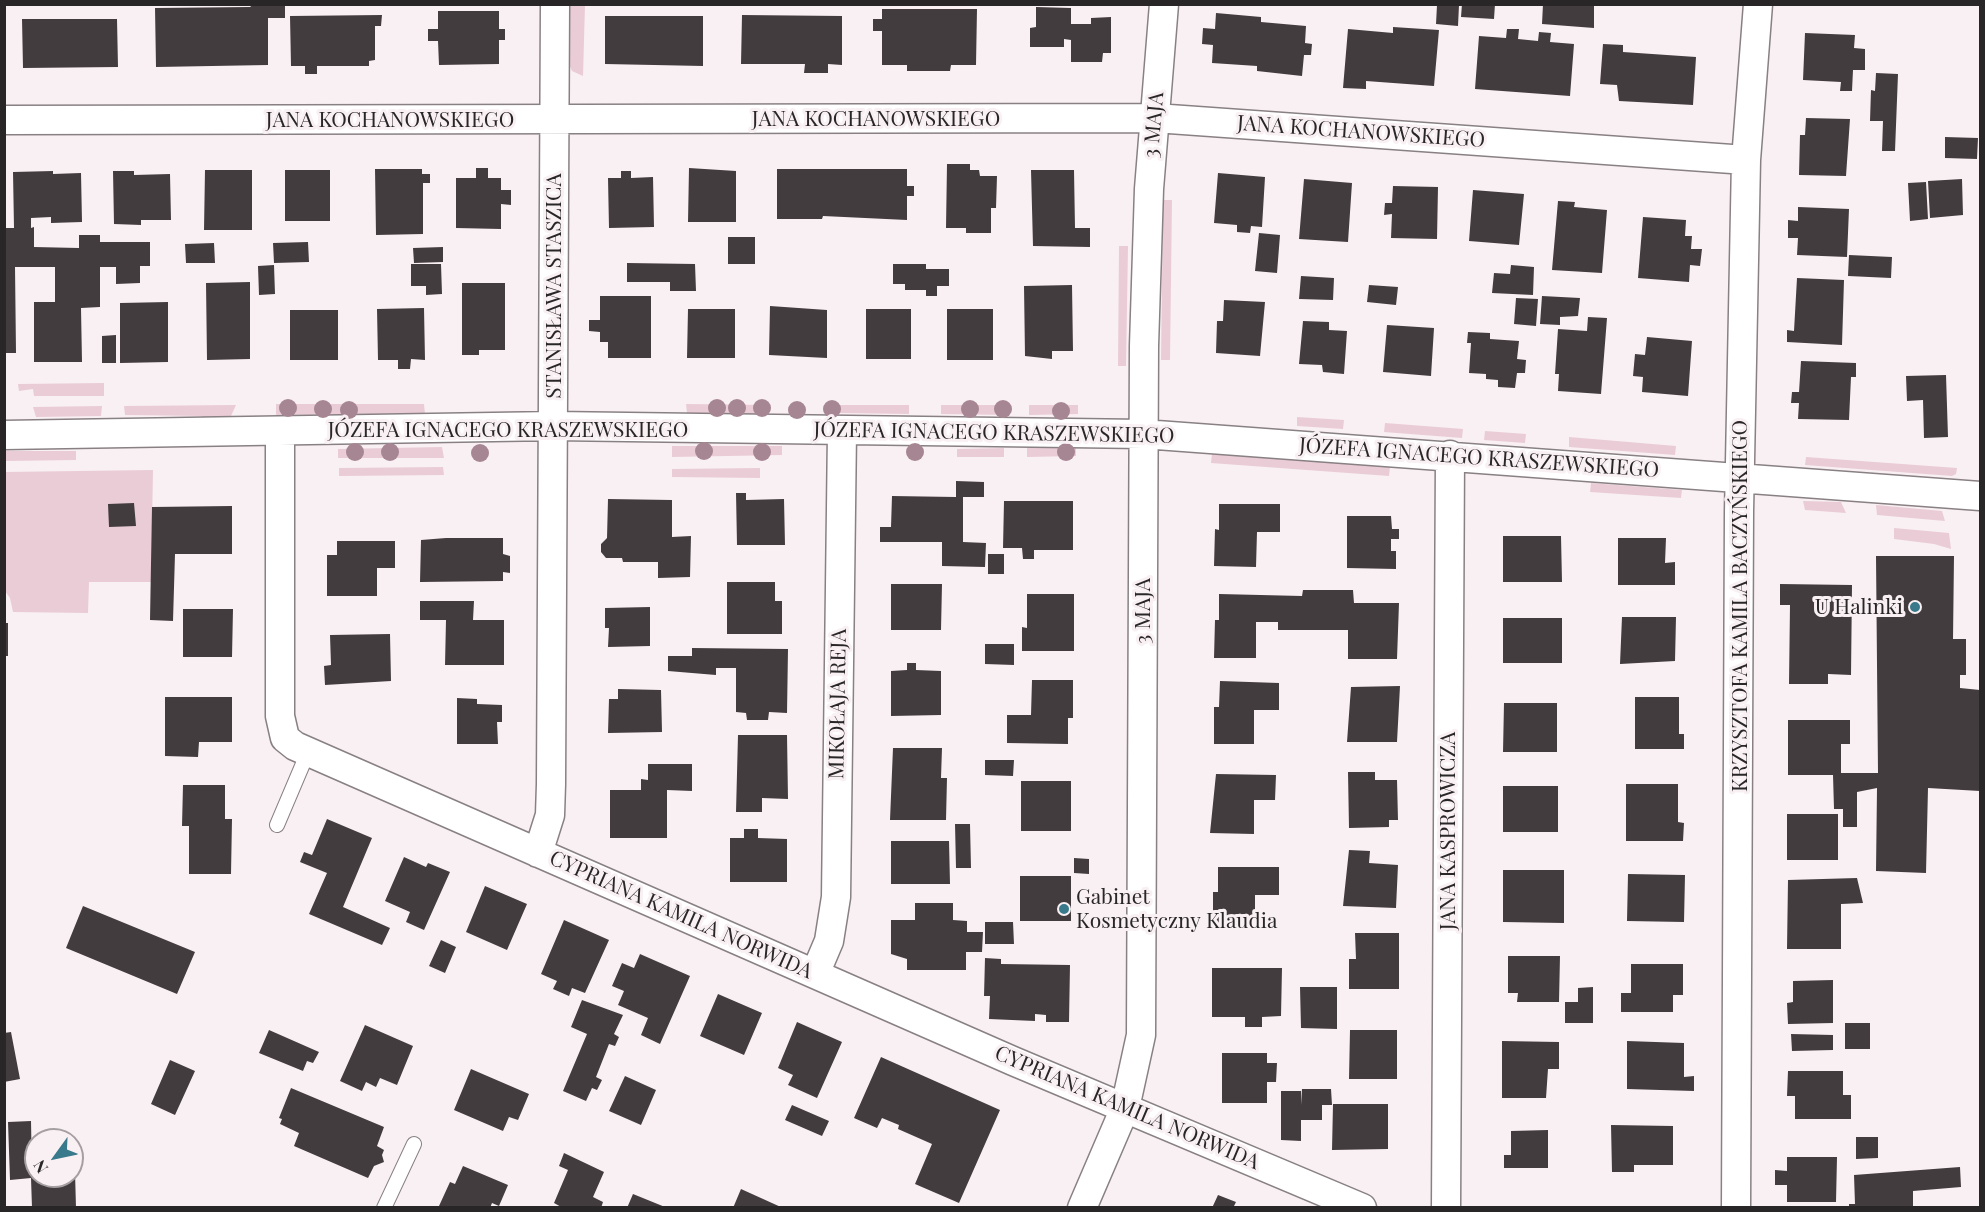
<!DOCTYPE html>
<meta charset="utf-8">
<style>
body{margin:0}
#map{position:relative;width:1985px;height:1212px;overflow:hidden;background:#f9f0f3;font-family:"Playfair Display",serif}
canvas{display:block}
.frame{position:absolute;inset:0;border:6px solid #292627;pointer-events:none}
.north{position:absolute;left:24px;top:1128px;width:60px;height:60px;box-sizing:border-box;background:#f9f0f3;border:2px solid #a69fa1;border-radius:50%;rotate:237deg;font-size:16px;font-weight:700;line-height:24px;text-align:center;color:#292627}
.north::after{content:'';display:block;margin:auto;width:21px;height:27px;background:#387a8b;clip-path:polygon(50% 0,100% 100%,50% 72%,0 100%)}
</style>
<div id="map">
<canvas width="1985" height="1212"></canvas>
<div class="frame"></div>
<div class="north">N</div>
</div>
<script>
const context = document.querySelector('canvas').getContext('2d');
context.lineJoin = 'round';
function paint(path, color) { context.fillStyle = color; context.fill(path, 'evenodd'); }
function strokePath(path, color, width, dash) { context.strokeStyle = color; context.lineWidth = width; context.lineCap = dash ? 'butt' : 'round'; context.setLineDash(dash || []); context.stroke(path); }
function write(font, color, halo, rows, align = 'center') {
  context.font = font + ' "Playfair Display",serif'; context.lineWidth = 6; context.setLineDash([]); context.textBaseline = 'middle'; context.strokeStyle = halo; context.fillStyle = color; for (const [text, x, y, turn = 0] of rows) {
    context.save(); context.translate(x, y); context.rotate((+turn || 0) * Math.PI / 180); context.textAlign = isNaN(turn) ? turn : align; if (halo) context.strokeText(text, 0, 0); context.fillText(text, 0, 0); context.restore();
  }
}
paint(new Path2D(`
 M566 5H585L583 76 572 71 567 60Z
 M1163 200H1172L1170 360H1161Z
 M1119 246H1128L1126 366H1118Z
 M104 383V396H34L33 389 19 391 18 384Z
 M276 404H424L425 414 276 415Z
 M686 404 768 405V414L687 413Z
 M236 405 231 416H216V421L202 422V416L125 415 124 406Z
 M839 405H909V414L839 413Z
 M941 405H1008V415L941 414Z
 M1029 405H1078V414L1029 415Z
 M102 406 101 416 36 417 33 407Z
 M1297 417 1344 420 1343 429 1297 426Z
 M1385 423 1463 429 1462 438 1384 432Z
 M1485 431 1526 434 1525 443 1484 440Z
 M1569 437 1676 446 1675 455 1569 447Z
 M672 446H782V455L672 457Z
 M442 447 444 458H338V449Z
 M1076 447V456L1027 457V448Z
 M1004 448V457H957V449Z
 M5 451H76V460L5 461Z
 M1212 453 1390 467 1389 476 1211 463Z
 M1806 457 1957 468 1956 474 1952 476 1805 465Z
 M443 467 444 475 339 476V468Z
 M760 468V478L672 477V469Z
 M153 470 151 582H89L88 613 13 612 10 598 5 591 4 472Z
 M1591 483 1682 490 1681 498 1590 492Z
 M1803 501 1841 502 1846 513 1805 510Z
 M1876 505 1942 511 1945 521 1877 515Z
 M1894 528 1949 533 1951 549 1934 544 1894 539Z`), '#eaccd6');
paint(new Path2D(`
 M254 4H285V18H268V65L156 67 155 8 250 7Z
 M1462 4H1495L1494 19 1461 17Z
 M1543 4H1594V28L1542 24Z
 M1437 5H1459L1458 26 1436 24Z
 M1036 7 1071 8V24H1091V18L1111 17V53H1103L1102 62H1071V40L1064 39V47H1030V28L1036 27Z
 M882 9H977L976 65H951L950 71H907V65H882V31H873V19H882Z
 M438 11H499V29H505V40H499V64L439 65 438 41H428V29H438Z
 M1216 13 1261 17V22L1306 26 1305 43 1312 44 1311 55H1304L1302 76 1257 71V66L1212 63 1213 45 1202 44 1203 28 1215 29Z
 M382 15 381 26H375V60L369 61V66H317V74H305V66H291L290 16Z
 M742 15 842 16V65L828 64V73H804L805 64H741Z
 M605 16H703V66L605 64Z
 M22 19H117L118 67 23 68Z
 M1393 27 1439 30 1434 86 1366 81V89L1343 88 1348 29 1393 33Z
 M1507 29H1519L1518 39 1538 41 1539 32 1551 33 1550 42 1574 44 1570 96 1475 89 1479 36 1506 38Z
 M1805 33 1855 35 1854 48 1865 49V70H1853L1852 91H1840L1841 82 1803 80Z
 M1603 44 1623 45V52L1696 57 1693 105 1619 101 1617 85 1600 84Z
 M1876 73 1898 74 1895 151H1882L1883 121H1870L1871 90 1875 91Z
 M1806 118 1850 119 1846 176 1799 175 1800 135H1805Z
 M1945 137 1978 138 1977 159 1945 158Z
 M947 164H970V170H979L980 176H997L996 208H991V233H966V228H946Z
 M476 168H488V178H501V190H511V205L501 204V229L456 228V178H476Z
 M689 168 736 171V222H688Z
 M375 169H422V174H430V183H423V234L376 235Z
 M777 169H907V186H914V196H907V220L823 216 822 219H777Z
 M205 170H252V230H204Z
 M285 170H330V221H285Z
 M1031 170H1074L1075 228H1090V247L1033 246Z
 M53 171V174L81 173 82 222 51 223V217L31 218V228L34 227V247L79 248V235H100V242H150V266H140V283L116 284V267H100V307L81 308 82 362H34V302H55V267H15L16 353H4V228H14L13 172Z
 M113 171H134V175L170 174 171 220H141V225L114 224Z
 M621 171H631V178L653 177 654 227 609 228 608 178H621Z
 M1218 173 1265 177 1262 227 1251 226 1250 233 1237 232V225L1214 223Z
 M1304 179 1352 183 1348 242 1299 239Z
 M1962 179 1963 215 1930 218 1928 181Z
 M1926 182 1928 219 1910 221 1908 183Z
 M1393 186 1438 187 1437 239 1391 238 1392 214 1384 215 1385 203H1392Z
 M1473 190 1524 194 1519 245 1469 241Z
 M1558 201 1575 202 1574 207 1607 210 1602 273 1552 270Z
 M1798 207 1849 209 1847 257 1797 255 1798 238H1788V220L1798 221Z
 M1643 217 1686 220 1685 236H1692L1691 249H1702L1700 266 1690 265 1689 282 1638 278Z
 M1259 233 1280 235 1277 273 1255 271Z
 M728 237H755V264H728Z
 M308 242 309 262 274 263 273 243Z
 M214 243 215 263H186L185 244Z
 M443 247V262L414 263 413 248Z
 M1849 255 1892 257 1891 278 1848 276Z
 M627 263 695 264 696 291H670V282H627Z
 M411 264H441L442 294 426 295V286H411Z
 M893 264H926V269H949V286H937V296H926V290H905V284H893Z
 M274 265 275 294 259 295 258 266Z
 M1511 265 1534 267 1533 295 1492 293 1494 273 1510 274Z
 M1301 276 1334 278 1333 300 1299 299Z
 M1797 278 1844 280 1842 345 1787 342V330L1794 331Z
 M250 282V359L207 360 206 283Z
 M462 283H505V350H479V355H462Z
 M1072 285 1073 351H1052V359L1025 356 1024 286Z
 M1369 285 1398 287 1396 305 1367 302Z
 M600 296H651V358H608V342H600V332L589 331V320H600Z
 M1542 296 1580 298 1578 316 1560 317V325L1540 324Z
 M1516 298 1538 299 1536 326 1514 324Z
 M1224 300 1265 302 1260 356 1216 353 1217 321H1223Z
 M168 302V362L120 363V303Z
 M770 306 827 310V358L769 355Z
 M424 308 425 360 411 359 410 369H398V360H378L377 309Z
 M688 309H735V358H687Z
 M866 309H911V359H866Z
 M947 309H993V360H947Z
 M290 310H338V360H290Z
 M1588 317 1607 318 1601 394 1558 391 1559 374H1555L1558 329 1587 331Z
 M1303 321 1329 322V330L1347 331 1344 374 1323 372 1322 365 1299 364Z
 M1387 325 1434 328 1431 376 1383 372Z
 M1468 332 1490 333V339L1519 341 1517 359 1526 360 1525 373H1517L1515 388 1498 387V380L1486 379V374L1469 373 1471 343H1467Z
 M116 335V363H102V336Z
 M1647 337 1692 341 1688 396 1642 392 1643 377 1633 376 1635 354 1645 355Z
 M1801 361 1856 363V377H1851L1849 420 1798 419 1799 403H1791L1792 392H1799Z
 M1946 375 1948 437 1924 438 1923 400 1907 401 1906 376Z
 M956 481 984 482V497H963V542L986 543 985 567 942 566V542H880V527H891L892 496 956 497Z
 M736 493H746V500L784 499 785 545H737Z
 M608 499 672 500V537L691 536 690 577 658 578V562H623L622 558H606L601 552V544L607 538Z
 M1004 501H1073V550H1034V559H1023L1022 548H1003Z
 M134 503 136 526 109 527 108 504Z
 M1219 504H1280V532H1257L1256 567 1214 566 1215 529 1219 530Z
 M232 506V554H175L173 621 150 620 152 507Z
 M1347 516H1391L1392 529H1399V539H1391V551H1396V569L1347 568Z
 M1503 536H1561L1562 582H1503Z
 M446 538H503V554L510 556V573L503 572V581L420 582 421 540Z
 M1618 538H1666L1665 563 1675 562V585H1618Z
 M337 541H395V568H377V596H327V555H337Z
 M988 554H1004V574H988Z
 M1876 556H1954L1953 639H1966V675H1960V688L1980 690V791L1928 788 1926 873 1876 871 1877 788 1857 792V827H1843V809H1834L1833 775H1788V720H1850V744H1841V773H1878Z
 M727 582H775V601H782V634H727Z
 M891 584H942L941 630H891Z
 M1780 584 1852 585 1851 675 1828 674V684H1789L1790 605H1780Z
 M1303 590H1353L1354 603H1399L1397 659H1348V630H1278V622H1256V658H1214L1215 620H1219V594L1302 596Z
 M1027 594H1074V651H1022V627L1027 628Z
 M420 601H474L473 620H504V665H445L446 620H420Z
 M650 607V646L608 647 609 628H605V608Z
 M183 609H233L232 657H183Z
 M1622 617H1676L1675 661 1620 664Z
 M1503 618H1562V663H1503Z
 M4 623H8V656H4Z
 M390 634 391 681 325 685 324 666 331 665 330 635Z
 M985 644H1014V665L985 664Z
 M692 648 788 649 787 713 769 712 768 720H747L746 713 736 712V668H716V675L668 671V656H692Z
 M907 663H916V670L941 671V715L891 716V671L907 670Z
 M1032 680H1073V718H1068V744L1007 743V715H1031Z
 M1220 681 1279 683V710H1254V744H1214V707H1219Z
 M1400 686 1397 742H1347L1351 687Z
 M618 689 661 690 662 732 608 733 609 699H618Z
 M165 697H232V742H199L198 757 165 756Z
 M1635 697H1679V734H1684V749H1635Z
 M457 698 477 699V704L502 705V722H497L498 744H457Z
 M1504 703H1557V752H1503Z
 M738 735H787L788 799 762 798V812H736Z
 M893 748H942L941 778H947L946 820H890Z
 M985 760H1014L1013 776 985 775Z
 M648 764H692V791L667 790V838H610V790H641V779L648 780Z
 M1348 772H1375V780H1397L1398 820H1389V827L1349 828Z
 M1216 774 1276 775 1275 800H1254V834L1210 833Z
 M1021 781H1071V831H1021Z
 M1626 784H1678V822L1684 823 1683 841H1626Z
 M183 785H225V819H232L231 874H189V826H182Z
 M1503 786H1558V832H1503Z
 M1787 814H1838V860H1787Z
 M327 819 372 838 343 907 390 928 382 945 309 914 327 873 300 862 304 852 312 855Z
 M955 824H970L971 868H956Z
 M744 829H758V838L787 839V882H730V838H744Z
 M891 841H949L950 884H891Z
 M1349 850 1370 851 1369 863 1398 865 1396 908 1343 906Z
 M404 857 426 867 428 863 450 872 424 930 406 922 410 912 385 901Z
 M1074 858 1089 859V874L1074 873Z
 M1218 867H1279V895H1255V930H1213V892H1218Z
 M1503 870H1564V923L1503 922Z
 M1628 874 1685 875 1684 922 1627 921Z
 M1020 876H1071V921H1020Z
 M1857 878 1863 903 1841 904V949H1787L1788 880Z
 M485 886 527 904 507 950 466 932Z
 M915 903H953V920L967 921V932H983L982 952H966V970H907V959L891 954V920H915Z
 M83 906 195 952 177 994 66 948Z
 M564 920 609 940 585 993 572 988 569 996 553 989 557 981 541 974Z
 M985 922H1013L1014 944H985Z
 M1355 933H1399V989H1349V959H1356Z
 M441 940 456 947 445 973 429 966Z
 M640 954 690 976 660 1044 641 1035 648 1018 618 1005 624 991 612 986 622 963 634 968Z
 M1508 956H1560L1559 1002H1517L1518 993H1508Z
 M985 958 1001 959V964L1070 965 1069 1022H1046V1015L1035 1014V1021L989 1019 990 996H984Z
 M1631 964H1683V995H1673V1012H1621V993H1631Z
 M1212 968H1282L1281 1016 1262 1017V1027H1245V1017H1212Z
 M1833 980V1023L1788 1024 1787 1003 1793 1002V981Z
 M1300 987H1337V1029L1301 1028Z
 M1593 987V1023H1565V1002H1578V988Z
 M718 994 762 1013 744 1055 700 1036Z
 M582 1000 623 1015 614 1034 619 1037 615 1046 609 1044 596 1077 602 1080 597 1090 592 1088 586 1101 563 1091 587 1034 571 1027Z
 M797 1022 842 1042 817 1098 788 1085 793 1075 778 1068Z
 M1845 1023H1870V1049H1845Z
 M365 1025 413 1046 397 1085 380 1078 376 1087 366 1082 362 1091 340 1081Z
 M269 1030 319 1052 313 1063 307 1061 303 1071 259 1053Z
 M1350 1030H1397V1079H1349Z
 M11 1032 20 1079 4 1082V1033Z
 M1791 1034 1833 1035V1050L1792 1051Z
 M1502 1041 1559 1042V1069H1548L1546 1098H1502Z
 M1627 1041 1684 1043V1077L1694 1076V1091L1627 1089Z
 M1222 1053H1267V1063H1277L1276 1082H1267V1103H1222Z
 M881 1057 1000 1110 959 1203 915 1184 932 1144 898 1129 899 1125 882 1118 877 1128 854 1118Z
 M170 1060 195 1071 175 1115 151 1104Z
 M471 1069 529 1094 518 1120 509 1117 503 1131 454 1110Z
 M1788 1071H1843V1095H1851V1119H1795V1096H1787Z
 M625 1076 656 1090 641 1125 609 1111Z
 M291 1088 384 1127 377 1146 384 1150 382 1155 384 1162 374 1166 368 1178 294 1146 299 1133 280 1124 282 1119 279 1118Z
 M1302 1089H1331L1332 1105H1322V1120H1301V1141L1281 1140V1091H1301V1105Z
 M1333 1104H1388V1149L1332 1150Z
 M792 1105 829 1121 822 1136 785 1120Z
 M31 1121 32 1174 36 1173V1176H72V1172H75L76 1208H32L31 1178 10 1180 8 1122Z
 M1611 1125 1673 1126V1165H1634V1172H1612Z
 M1548 1130V1168H1504V1155H1511V1131Z
 M1856 1137H1878V1158L1856 1159Z
 M564 1153 604 1172 593 1197 603 1202 601 1208H563L554 1203 568 1170 559 1166Z
 M1787 1157H1837L1836 1202H1787V1185H1775V1170L1787 1171Z
 M463 1166 508 1185 499 1206 492 1203 490 1208 439 1206 450 1182 455 1184Z
 M1960 1167 1961 1187 1913 1191V1208H1849V1204H1855L1854 1175Z
 M741 1189 783 1208H733Z
 M633 1194 665 1207V1208H627Z
 M1218 1195 1236 1202 1233 1208H1212Z`), '#433c3e');
const lane = new Path2D(`
 M277 825 308 752
 M384 1208 414 1144`);
const street = new Path2D(`
 M4 120 1155 118 1746 160
 M280 432V716L285 738 295 746 1013 1061 1362 1208
 M4 435 554 426 1143 434 1980 496
 M538 853 550 815 551 784 555 4
 M815 974 829 941 836 897 842 431
 M1082 1208 1125 1108 1141 1035 1144 346 1149 189 1164 4
 M1446 1208 1450 455
 M1736 1208 1739 512 1746 160 1758 4`);
strokePath(lane, '#888083', 16);
strokePath(street, '#888083', 31);
strokePath(lane, '#fff', 14);
strokePath(street, '#fff', 28);
context.fillStyle = '#a78693';
for (const [x, y] of [
 [288,408],
 [717,408],
 [737,408],
 [762,408],
 [323,409],
 [832,409],
 [970,409],
 [1003,409],
 [349,410],
 [797,410],
 [1061,411],
 [704,451],
 [355,452],
 [390,452],
 [762,452],
 [915,452],
 [1066,452],
 [480,453]
]) { context.beginPath(); context.arc(x, y, 9, 0, 2 * Math.PI); context.fill(); }
for (const [x, y, r, color] of [
 [1915,607,6,"#387a8b"],
 [1064,909,6,"#387a8b"]
]) { const dot = new Path2D(); dot.arc(x, y, r, 0, 2 * Math.PI); context.fillStyle = color; context.fill(dot); strokePath(dot, '#f9f0f3', 2); }
write('21px', '#292627', '#f9f0f3', [
 ["JANA KOCHANOWSKIEGO",876,119],
 ["JANA KOCHANOWSKIEGO",390,120],
 ["3 MAJA",1154,125,-85],
 ["JANA KOCHANOWSKIEGO",1361,132,4],
 ["STANISŁAWA STASZICA",554,286,-90],
 ["JÓZEFA IGNACEGO KRASZEWSKIEGO",508,430],
 ["JÓZEFA IGNACEGO KRASZEWSKIEGO",994,433,1],
 ["JÓZEFA IGNACEGO KRASZEWSKIEGO",1479,458,4],
 ["KRZYSZTOFA KAMILA BACZYŃSKIEGO",1740,606,-90],
 ["3 MAJA",1143,611,-90],
 ["MIKOŁAJA REJA",838,704,-89],
 ["JANA KASPROWICZA",1448,831,-90],
 ["CYPRIANA KAMILA NORWIDA",681,915,24],
 ["CYPRIANA KAMILA NORWIDA",1127,1108,23]
]);
write('21px', '#292627', '#f9f0f3', [
 ["U Halinki",1903,607],
 ["Gabinet",1076,897,"left"],
 ["Kosmetyczny Klaudia",1076,921,"left"]
], 'right');
</script>
